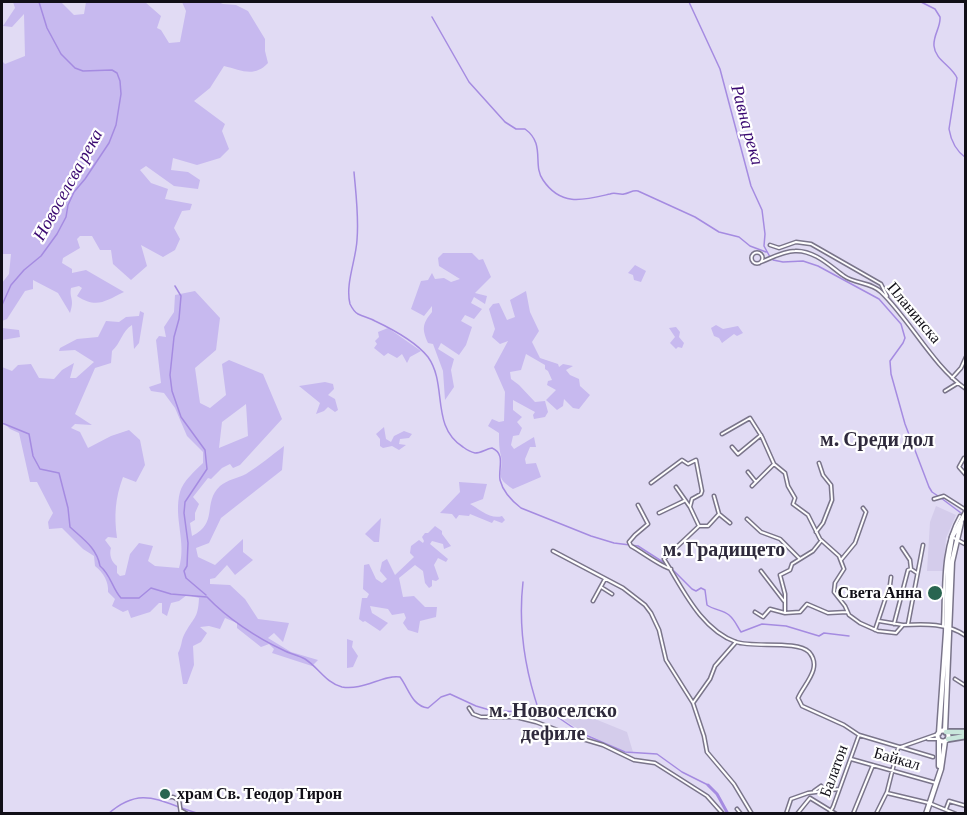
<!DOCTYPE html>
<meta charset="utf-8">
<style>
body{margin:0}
#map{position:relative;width:967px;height:815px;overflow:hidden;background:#e1dbf4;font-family:"Crimson Pro",serif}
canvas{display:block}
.frame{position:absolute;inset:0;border:3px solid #110f17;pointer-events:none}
</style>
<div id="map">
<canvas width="967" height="815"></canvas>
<div class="frame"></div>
</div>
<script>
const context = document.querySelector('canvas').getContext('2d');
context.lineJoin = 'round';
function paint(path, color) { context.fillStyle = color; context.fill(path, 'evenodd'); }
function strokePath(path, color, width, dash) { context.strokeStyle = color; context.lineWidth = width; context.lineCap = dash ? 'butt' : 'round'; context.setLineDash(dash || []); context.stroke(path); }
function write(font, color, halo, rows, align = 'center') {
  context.font = font + ' "Crimson Pro",serif'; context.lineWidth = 4.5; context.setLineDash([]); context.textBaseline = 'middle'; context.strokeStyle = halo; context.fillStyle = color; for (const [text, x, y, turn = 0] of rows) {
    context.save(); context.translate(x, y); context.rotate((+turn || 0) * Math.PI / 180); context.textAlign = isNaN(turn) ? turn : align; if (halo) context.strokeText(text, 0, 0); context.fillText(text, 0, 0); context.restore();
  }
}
paint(new Path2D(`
 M936 506 956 515 946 538 943 571H927L930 522Z
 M570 707 596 715 595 719 627 732 633 752 624 751 582 732 563 719Z`), '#d4cceb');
paint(new Path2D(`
 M13 2H61L74 15 84 14 86 2H145L161 16 157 28 161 30 169 43 180 42 186 11 182 2H218L223 4 236 5 248 11 265 39V51L268 63C254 78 241 70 224 66L210 88 194 101 225 124 222 131 229 149 220 158 197 165 173 158 171 170 188 172 200 180 198 189 174 186 146 166 140 170 151 183 168 189 165 199 192 204 190 210 182 211 174 228 180 239 175 250 163 257 141 245 147 266 131 280 113 264 111 250H100L92 236H80L77 239 80 248 63 258 62 263 72 269V273L86 270 124 292C105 301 97 309 77 296L82 288 79 286 71 288C69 298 75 299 70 313L58 293 33 280V289L25 291 7 319 2 321V283L9 274 11 254H2V61L5 64 25 56 24 14 12 27 3 26 15 8Z
 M443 253H472L479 260 483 259 491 277 475 293 487 296 485 304 474 297 471 303 482 309 474 319 465 315 461 321 472 327 466 345 459 355 441 343 438 349 454 359 451 370 454 387 445 400 443 371 433 344 428 343C422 329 422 324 432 312V306L424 316 411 309 421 281 428 280 432 273 435 279 444 278 451 282 460 279 439 266 438 258Z
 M635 265 646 271 641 282 634 280 633 275 628 273Z
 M195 291 220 318 216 350 195 368 200 403 210 408 226 395 222 364 229 360 263 374 282 419 240 465 233 468 230 464 222 468 211 479 208 478 193 497 199 504 195 513V520L190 523 192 536C219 523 202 503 220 486 227 480 238 478 246 474 259 466 272 455 284 446L282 470 221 518 209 543 196 548 198 557 215 565 243 539V552L253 560 235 575 227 565 215 578 210 579V584L230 585 245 599 258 619 289 623 283 642 274 633 268 638 291 652 318 660 312 666 272 653 274 649 269 644 261 647 237 628V623L225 618 220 629 209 626 200 627 207 633 201 642 193 646 194 665 187 684H183L178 653C182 646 181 641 184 635 193 617 198 620 199 598L187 595 179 601 171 603 167 616 162 613V603H159L150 612 131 618 128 610 123 612 112 606 115 599 108 592C109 582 103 572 95 566L94 556 83 549 62 528 49 529 48 522 53 513 37 482H30L19 433 10 429 2 421V367L12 371 18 365 31 364 39 378 54 379 62 370 74 363 70 378H76L94 362 75 350 59 351 60 348 77 339 98 337 106 321 119 322 126 317 139 316 140 311 144 313 139 343 134 349 132 325C122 331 121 343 112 351L111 363 95 368 75 414 92 425 75 424 71 428 80 432 88 448 111 436 129 430 140 440 145 465 136 482 123 477C115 499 114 515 117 538L108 537 105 540 111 548C109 554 111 562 117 566V573L120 576 125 575 130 554 139 543 153 546 148 561 155 566 179 568C187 542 173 518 180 492 183 481 195 471 203 463V452L187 436 175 408 164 393 151 391 149 387 161 383 156 340 159 336 166 337 164 327 174 312 175 295ZM246 404 248 436 219 448 222 422Z
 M526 291 530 312 539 331 532 342 540 358 558 364 559 367 563 364 573 366 566 370 570 375 579 379 580 386 590 395 579 409 573 408 564 399 563 406 557 410 546 400 556 390 547 385 548 381 552 380 548 371 545 369V365L526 354 521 370 510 372 511 379 519 385 535 402 545 401 548 412 545 417 534 419 533 415 535 412 513 400V410L522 417 517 422 522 428 519 435 513 436 511 445 514 449 534 437 536 447H530L525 459 526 464 536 463 541 477 513 489C493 476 504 474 501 456 499 448 499 442 499 433L488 426 492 419 499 422 504 421 505 392 494 367 508 341 500 344 492 337 495 329 489 309 493 304 499 303 507 320 515 317 510 300Z
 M716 325 723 329 738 326 743 333 737 336 734 334 722 343 719 338 714 336 711 328Z
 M676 327 680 332 679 337 684 343 682 348 678 347 676 349 670 343 675 337 669 328Z
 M2 328 19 330 20 337 2 340V358Z
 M388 328 421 351 410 357 407 363 402 354 397 358 388 353 384 356 374 348 377 344 375 341 379 337 378 332Z
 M325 382 333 384 334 389 328 395 335 399 338 410 335 412 328 407 324 411 316 414 320 403 299 386Z
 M384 427 386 439 391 442 394 436 404 431 412 434 409 438 400 439 399 444 406 445 399 450 392 446 383 448 380 446V439L376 434Z
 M459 482 487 484 483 499 470 504C479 509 491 520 502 516L505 520 502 523 494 520 492 523 470 514 469 516 459 515 456 519 452 514 440 513 460 492Z
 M381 518 379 542H374L365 534Z
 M435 526 442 531V534L451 546 444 549 443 544 432 541 430 544 448 559 446 562 438 558 434 565 439 579 436 581 432 580V586L429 588 425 583 423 571 415 565 399 578 403 597 414 596 425 607H437L436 617 420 621 418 633 408 630 403 623 406 618 404 613 392 615 388 609 370 606 372 613 388 623 380 631 365 621 363 622 359 619 362 598H367L369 594 363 589 364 565 369 564 376 579 382 583 387 579 380 571 382 562 387 559 395 575 414 557 410 553 411 546 419 540 423 543 424 541 422 537 425 533H428Z
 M347 639 353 641 352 647 358 656 353 667 347 668Z`), '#c7b9ef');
strokePath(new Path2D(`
 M689 2 720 69 751 186 762 210 765 234 764 246 770 257
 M921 2 935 9 940 17C941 27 933 35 934 46 935 60 952 66 957 78L949 129C951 141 956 151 966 158
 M432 17 469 82 505 122 516 129H525C546 144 532 165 543 180 561 207 584 200 610 194 615 192 620 195 624 194 630 193 632 190 638 191L695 217 719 232 739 237 750 246 766 252
 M354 172C356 195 359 217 357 240 356 260 345 284 350 304 352 308 354 312 358 314 364 317 370 318 375 321 392 329 416 342 428 357 448 385 430 426 463 447 467 450 470 452 475 453 481 453 486 449 492 448 506 454 498 468 500 480 503 492 512 501 521 508L591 536 614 543 638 546 666 564
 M773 260 783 262 803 261 818 266 879 299 901 324 905 338 903 343 890 361 891 374 905 424 929 487 932 492 938 496
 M175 286 181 296 179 319 174 337 170 375 172 391 181 417 205 450 207 469 185 502 184 513 188 543 187 566 184 571 186 578 206 595
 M2 305 11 285 24 270 41 256 57 234 66 217 68 205 74 192 85 179 109 143 116 125 121 94 120 81 117 73 112 70 83 71 75 68 61 54 47 28 39 2
 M2 423 29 434 33 456 40 469 59 473 68 508 70 527C83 539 97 548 100 566 111 575 112 588 121 598H139L151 588 171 594 207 597C227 618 257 638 283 650 290 654 298 655 305 659 318 667 326 683 342 687 363 691 384 674 400 677 409 689 412 706 428 708L441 697 450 694 476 706 493 711 540 712 556 716 581 733 625 752 657 754 682 772 708 785
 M941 498 961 513
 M670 567 692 589 696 591 701 588 705 590 707 605C714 610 723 610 729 615 735 620 737 626 741 632L762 624 786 626 819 636 824 633 849 636
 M523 582C518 626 525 670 539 711
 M108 814C143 783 162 804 200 814`), '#a58be1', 1.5);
strokePath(new Path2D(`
 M708 785 717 794 728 814`), '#a58be1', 3);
const pedestrian = new Path2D(`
 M943 626C945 589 941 549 960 516`);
const minor = new Path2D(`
 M770 245 779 248 796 242 811 244 881 284 887 296
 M751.5 258a5.5 5.5 0 1 1 11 0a5.5 5.5 0 1 1-11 0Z
 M761 262C771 258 784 251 795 251 814 250 830 266 844 276 855 284 871 282 881 292 910 320 933 366 966 389
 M952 378 961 368 966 357
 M945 391 958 383
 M722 434 750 418 762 437 774 464 785 473 788 486 795 498 793 504 808 515 820 539 839 556 844 569 835 583 834 592 845 606 849 615 860 623 878 631 896 633 903 625C925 624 948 623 966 636
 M732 447 738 454 761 435
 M964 458 959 467 966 475
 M748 472 756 482
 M651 483 682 460 688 464 696 460 702 491 701 494 692 499 690 507 699 526 664 559C682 587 700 629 736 642 753 648 797 640 809 652 823 668 804 684 798 698L802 706 844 725 859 735 933 757
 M752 486 774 464
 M676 487 690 507
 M934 499 944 496 966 510
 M638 505 648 524 635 535 629 542 631 546C642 552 660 566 671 569
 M659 513 684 501
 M719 514 730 523
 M747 519 761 532 780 539 800 559
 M699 526H708L719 514 714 496
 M816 532 823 523 832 500 831 485 823 475 819 463
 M952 537 965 544
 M902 548 910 560 911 569
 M553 551 623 588 645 605 651 613 659 630 666 660 693 703 704 736 707 752 734 784 752 814
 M841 560 855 543 866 512 863 508
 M761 571 784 601
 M601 587 612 594
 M593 601 605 579
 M755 612 763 617 770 609 785 613 800 612 807 604 828 613 847 612
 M785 612V594L780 575 790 570 792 564 813 551 821 541
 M879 621 903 625
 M894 624 908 570 911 569 917 573
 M908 624 923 545
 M875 630 890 585 891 577
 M955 679 966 686
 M693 703 710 679 715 666 736 642
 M469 708 473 714 481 717H516L536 722 576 737 603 745 634 760 655 763 707 796 723 814
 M928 739H938
 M851 759 936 783
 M814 791 821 786
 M887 793 929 803 956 814
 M165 797H173L179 800 181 814
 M737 809 741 814
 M946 809 949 801 966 806
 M182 811 187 814
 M786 814 791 799 808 793 839 789
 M797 814 810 798 836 814
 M829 814 833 807 859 735
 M853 814 873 765
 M876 814 887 792 898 748 938 734`);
const tertiary = new Path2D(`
 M937.5 736a5.5 5.5 0 1 1 11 0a5.5 5.5 0 1 1-11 0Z
 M945 731 952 562 961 523
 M939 733 946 632 948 562 952 537 966 512
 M939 766V740
 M926 814 941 769 945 741`);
const secondary = new Path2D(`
 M946 732H966
 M948 739 966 736`);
strokePath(pedestrian, '#7a758a', 5);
strokePath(minor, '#7a758a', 5);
strokePath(tertiary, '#7a758a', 7);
strokePath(secondary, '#7a758a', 8);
strokePath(pedestrian, '#fff', 2);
strokePath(minor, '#fff', 2);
strokePath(tertiary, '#fff', 4);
strokePath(secondary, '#c8e6db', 4.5);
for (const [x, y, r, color] of [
 [935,593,8,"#296550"],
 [165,794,6,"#296550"]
]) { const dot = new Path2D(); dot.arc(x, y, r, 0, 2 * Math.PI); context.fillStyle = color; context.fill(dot); strokePath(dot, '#fff', 2); }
write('16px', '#110f17', '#fff', [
 ["Планинска",914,313,50],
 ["Байкал",897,759,16],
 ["Балатон",834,771,-70]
]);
write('bold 16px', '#110f17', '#fff', [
 ["Света Анна",922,593],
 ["храм Св. Теодор Тирон",177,794,"left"]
], 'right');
write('italic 18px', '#3a0971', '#fff', [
 ["Равна река",747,125,75],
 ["Новоселсва река",68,185,-61]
]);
write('bold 20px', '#2f2a3c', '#fff', [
 ["м. Среди дол",877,440],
 ["м. Градището",724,550],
 ["м. Новоселско",553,711],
 ["дефиле",553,734]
]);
</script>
